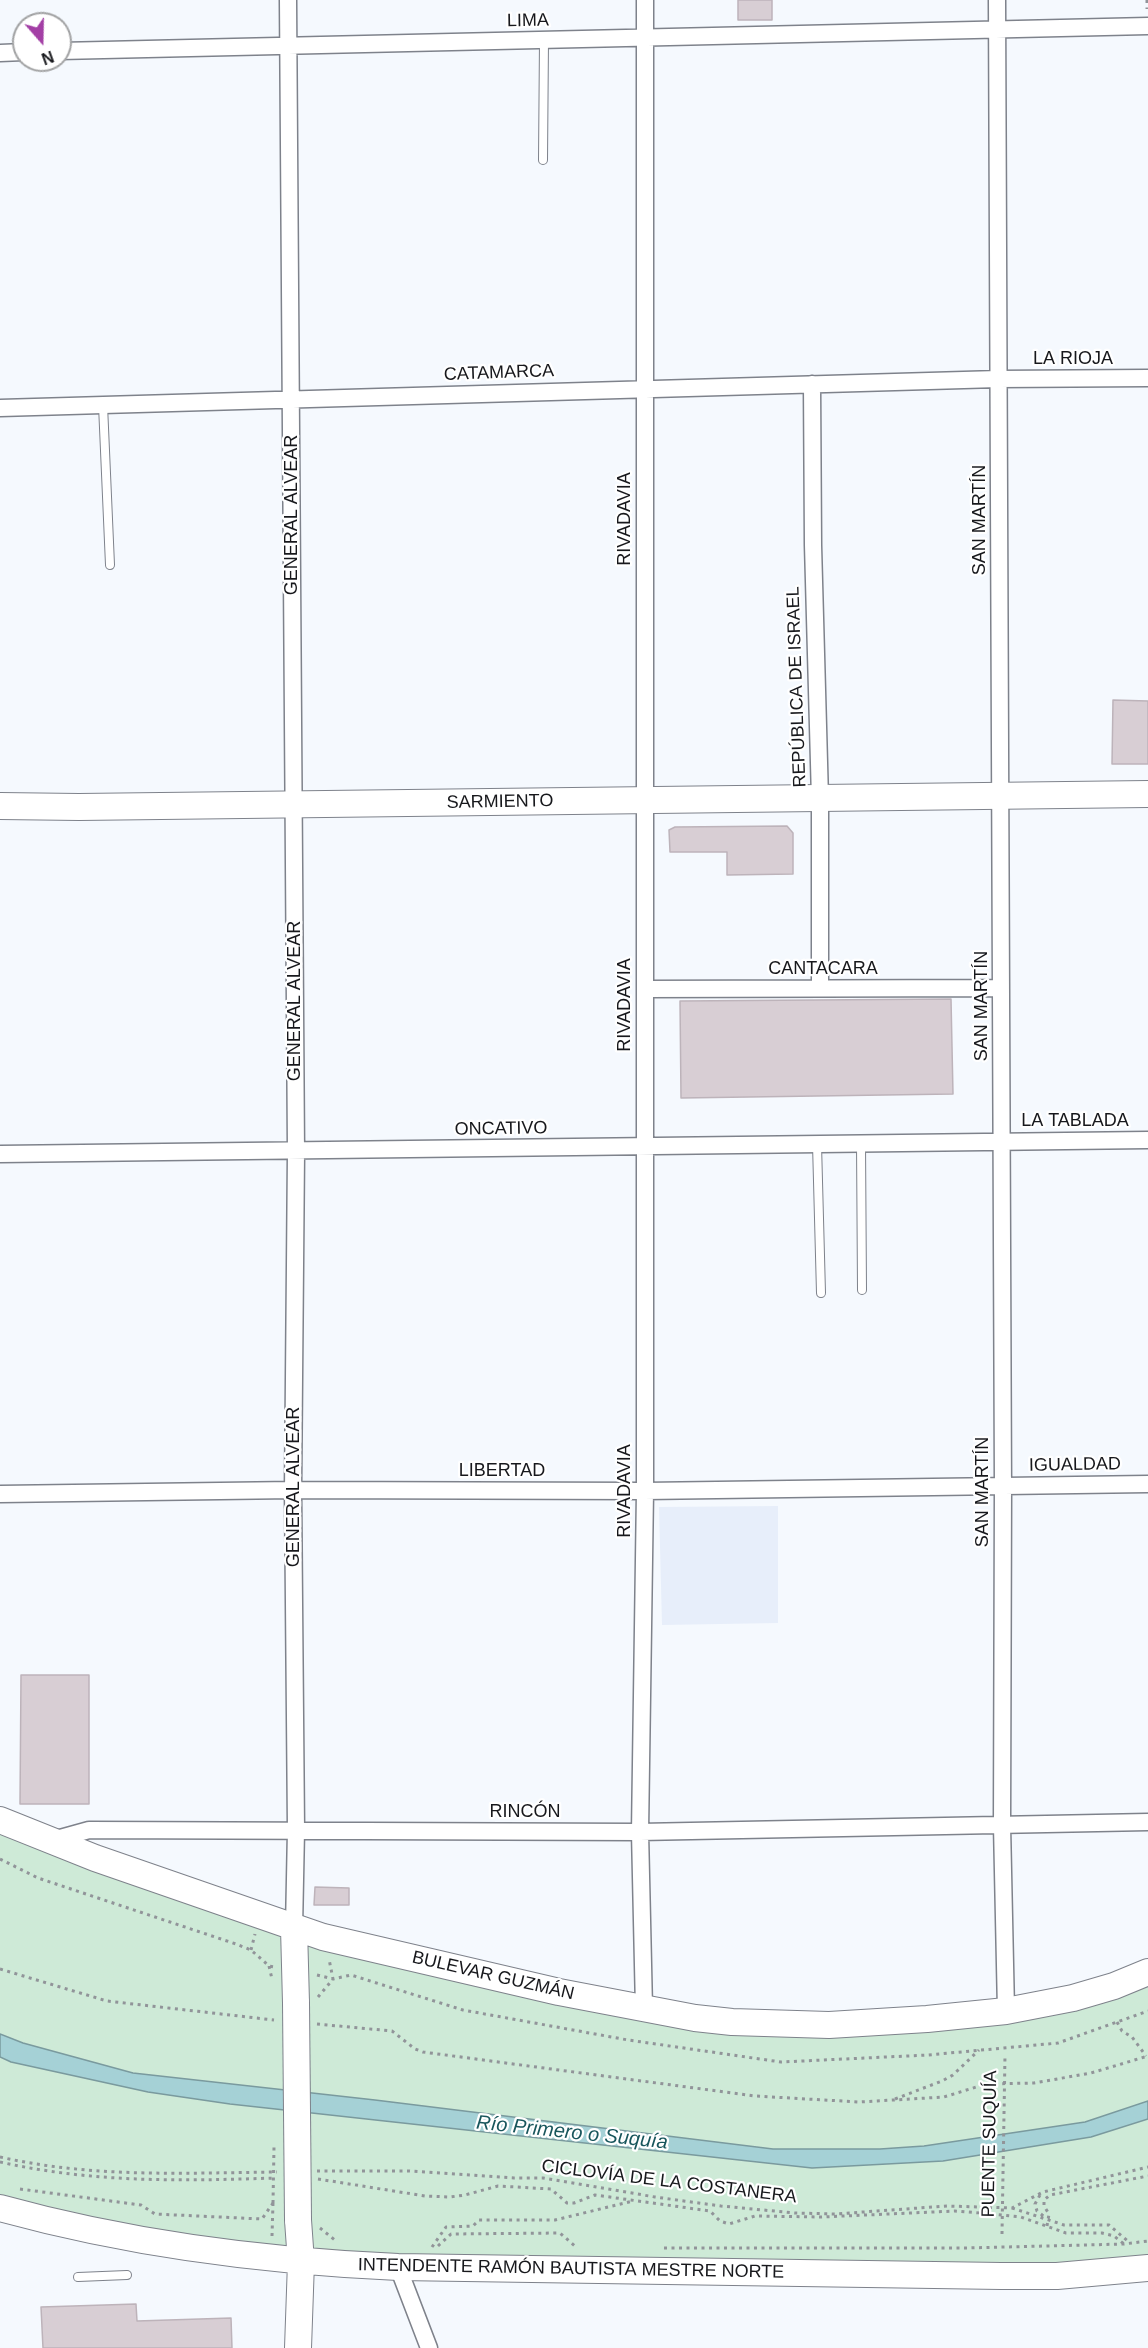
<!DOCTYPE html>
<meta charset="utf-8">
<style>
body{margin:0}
#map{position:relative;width:1148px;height:2348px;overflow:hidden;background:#f5f9fe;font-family:Arial,sans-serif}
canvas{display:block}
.north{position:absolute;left:12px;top:12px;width:60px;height:60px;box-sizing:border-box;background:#fff;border:2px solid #a2a3a4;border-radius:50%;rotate:160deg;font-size:16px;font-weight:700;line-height:24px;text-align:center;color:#17181c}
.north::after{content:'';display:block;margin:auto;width:21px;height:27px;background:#a33fa5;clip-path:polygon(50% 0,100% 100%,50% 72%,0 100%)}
</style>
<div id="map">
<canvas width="1148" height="2348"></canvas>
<div class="north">N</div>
</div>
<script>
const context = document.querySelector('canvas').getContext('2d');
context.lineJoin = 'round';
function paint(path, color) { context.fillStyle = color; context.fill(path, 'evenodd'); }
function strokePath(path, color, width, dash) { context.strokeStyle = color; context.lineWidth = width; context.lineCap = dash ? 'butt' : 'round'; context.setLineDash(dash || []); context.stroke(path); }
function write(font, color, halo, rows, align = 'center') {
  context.font = font + ' Arial,sans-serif'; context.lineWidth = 4.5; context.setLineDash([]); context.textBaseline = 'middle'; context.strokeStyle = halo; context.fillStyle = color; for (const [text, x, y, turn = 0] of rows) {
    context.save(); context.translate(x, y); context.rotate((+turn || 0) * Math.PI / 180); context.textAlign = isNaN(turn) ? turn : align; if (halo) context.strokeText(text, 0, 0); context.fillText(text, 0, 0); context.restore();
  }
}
paint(new Path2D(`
 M778 1506V1623L662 1625 659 1507Z`), '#e7eefa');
paint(new Path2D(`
 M0 1820 178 1887 644 2009 878 2022 1148 1972V2101L1085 2122 924 2146 880 2149H773L375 2100 133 2073 23 2043 0 2034Z
 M0 2057 12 2062 148 2092 230 2104 812 2168 943 2161 1091 2137 1148 2119V2268L398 2267 0 2208Z`), '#ceead7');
const water = new Path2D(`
 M0 2034 23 2043 133 2073 375 2100 773 2149H880L924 2146 1085 2122 1148 2101V2119L1091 2137 943 2161 812 2168 230 2104 148 2092 11 2062 0 2057Z`);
paint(water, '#a5d1d6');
strokePath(water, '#7a9a9e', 1.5);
const building = new Path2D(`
 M738 0H772V20H738Z
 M1113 700 1148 701V764H1112Z
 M787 826 793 833V874L727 875V852H670L669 830 675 827Z
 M951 999 953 1094 681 1098 680 1001Z
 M21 1675H89V1804H20Z
 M315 1887 349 1888V1905H314Z
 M136 2304 137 2321 231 2318 232 2348H43L41 2307Z`);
paint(building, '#d8ced4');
strokePath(building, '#bdb3ba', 1.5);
const lane = new Path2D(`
 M543 160 544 40
 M103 405 110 565
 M861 1143 862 1290
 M817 1144 821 1293
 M78 2277 127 2275`);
const street = new Path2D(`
 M288 0 296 1152 293 1490 296 1830 294 1928
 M997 0 1003 1486 1002 1825 1006 2011
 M60 51 1148 26
 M0 53 24 52
 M812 384 813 545 820 799V988
 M0 408 998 379 1148 378
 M645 989 1001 988
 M0 1154 1148 1140
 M0 1494 293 1490 645 1491 1148 1484
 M53 1840 89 1830 640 1832 1148 1822
 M644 2009 640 1832 645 1491V0
 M398 2267 429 2348`);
const primary = new Path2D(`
 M0 806 79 807 1148 794
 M0 1820 95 1858 323 1937 559 1992 695 2018 732 2022 829 2025 927 2019 1006 2011 1073 1998 1114 1986 1148 1972
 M294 1928 296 2003
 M0 2208C130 2244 263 2261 398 2267L1001 2276H1057L1148 2268
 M298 2348 301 2262 298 2220`);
strokePath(lane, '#7e828b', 10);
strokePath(street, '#7e828b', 19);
strokePath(primary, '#7e828b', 28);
strokePath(new Path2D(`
 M1147 0V9
 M0 1859 38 1878 236 1944 251 1950 269 1966 275 1967
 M251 1950 255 1934
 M269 1966 272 1979
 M0 1969 107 2001 274 2020
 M317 1975 333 1979 351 1975 463 2010 628 2040 781 2062 928 2055 1058 2043 1148 2011
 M318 1997 333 1979 329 1959
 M1117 2022 1122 2031 1132 2037 1146 2056
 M317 2024 392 2031 415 2049 423 2052 755 2096 859 2102 944 2097 986 2084 1034 2083 1091 2073 1148 2056
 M895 2099 942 2081 953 2075 979 2050
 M0 2157C93 2178 183 2173 277 2172
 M0 2162C94 2183 181 2181 276 2178
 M317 2171H409L514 2178H543L655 2197 721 2206 795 2213 835 2214 947 2206 1012 2208 1043 2192 1148 2167
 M318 2179 425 2196 450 2197 465 2195 498 2186 551 2189 567 2203H574L595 2195 710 2211 720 2221 729 2224 755 2216 822 2217 955 2211 981 2213 1021 2217 1066 2233H1102L1114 2236 1124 2244
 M20 2189 141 2205 155 2214 262 2219 273 2203H277
 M1040 2195 1035 2204 1037 2211 1046 2218
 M1012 2208 1064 2225H1109L1130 2243
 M1047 2226 1049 2214 1044 2206V2200L1050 2195 1148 2176
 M320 2228 336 2241
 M272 2236 273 2203
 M438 2246 451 2234 560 2233 577 2248
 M432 2247 446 2227 473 2226 479 2220H555L633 2201
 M664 2248H966L1124 2244 1148 2241`), '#919499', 3, [3, 4.5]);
strokePath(lane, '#fff', 8);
strokePath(street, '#fff', 16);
strokePath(primary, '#fff', 26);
const primaryBridge = new Path2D(`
 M296 2003 298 2220`);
strokePath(primaryBridge, '#7e828b', 28, []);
strokePath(new Path2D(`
 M273 2203 274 2147
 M1002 2234 1005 2055`), '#919499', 3, [3, 4.5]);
strokePath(primaryBridge, '#fff', 26);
write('18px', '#17181c', '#fff', [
 ["LIMA",528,21,-1],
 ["LA RIOJA",1073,359],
 ["CATAMARCA",499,373,-2],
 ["GENERAL ALVEAR",292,515,-90],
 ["RIVADAVIA",625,519,-90],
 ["SAN MARTÍN",980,520,-90],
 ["REPÚBLICA DE ISRAEL",797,687,-92],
 ["SARMIENTO",500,802,-1],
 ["CANTACARA",823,969],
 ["GENERAL ALVEAR",295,1001,-90],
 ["RIVADAVIA",625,1005,-90],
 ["SAN MARTÍN",982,1006,-90],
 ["LA TABLADA",1075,1121],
 ["ONCATIVO",501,1129,-1],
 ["IGUALDAD",1075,1465,-1],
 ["LIBERTAD",502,1471],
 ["GENERAL ALVEAR",294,1487,-90],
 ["RIVADAVIA",625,1491,-90],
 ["SAN MARTÍN",983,1492,-90],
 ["RINCÓN",525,1812],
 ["BULEVAR GUZMÁN",493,1976,13],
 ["PUENTE SUQUÍA",990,2144,-89],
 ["CICLOVÍA DE LA COSTANERA",669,2182,7],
 ["INTENDENTE RAMÓN BAUTISTA MESTRE NORTE",571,2269,1]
]);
write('italic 20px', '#18565c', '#fff', [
 ["Río Primero o Suquía",572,2133,6]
]);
</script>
